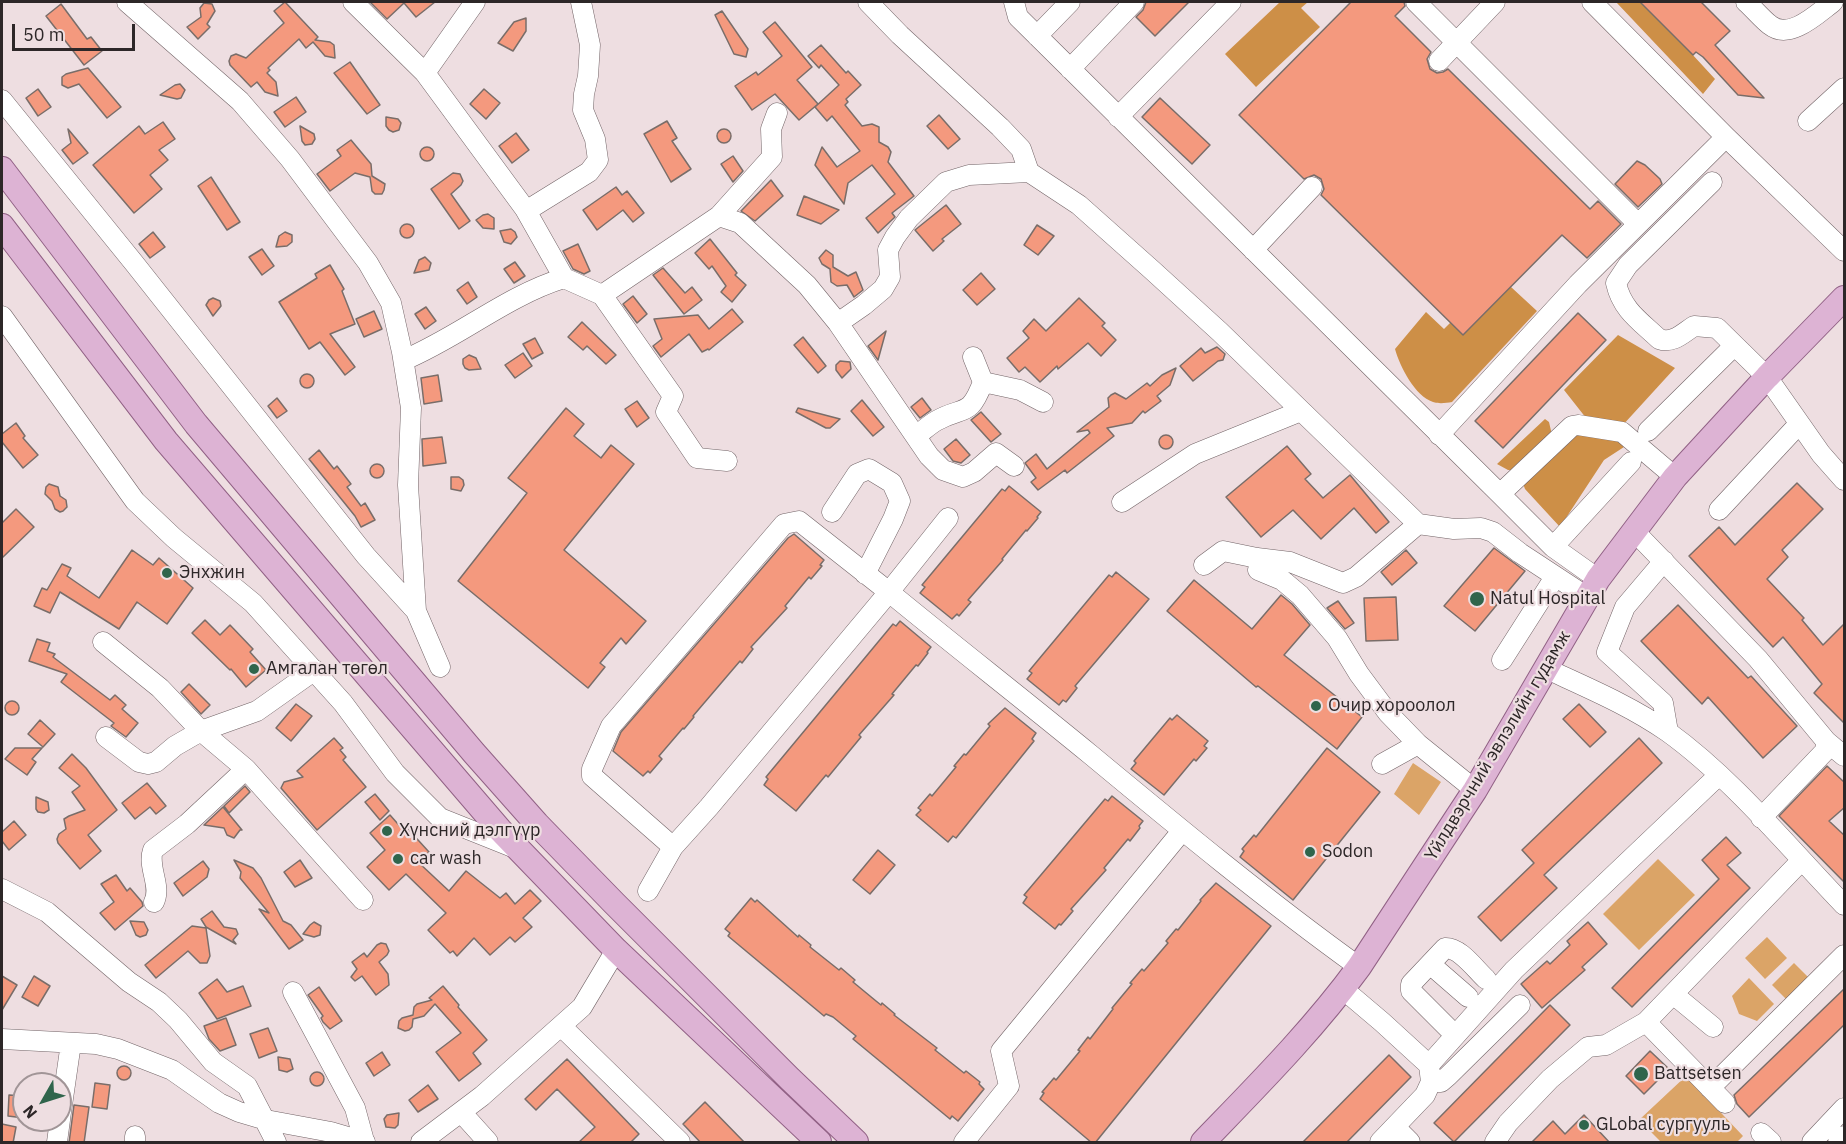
<!DOCTYPE html>
<meta charset="utf-8">
<style>
body{margin:0}
#map{position:relative;width:1846px;height:1144px;overflow:hidden;background:#eedee1;font-family:"IBM Plex Sans",sans-serif}
canvas{display:block}
.frame{position:absolute;inset:0;border:3px solid #2d2728;pointer-events:none}
.north{position:absolute;left:12px;top:1072px;width:60px;height:60px;box-sizing:border-box;background:#eedee1;border:2px solid #a19597;border-radius:50%;rotate:231deg;font-size:16px;font-weight:700;line-height:24px;text-align:center;color:#2d2728}
.north::after{content:'';display:block;margin:auto;width:21px;height:27px;background:#30654c;clip-path:polygon(50% 0,100% 100%,50% 72%,0 100%)}
.scale{position:absolute;left:12px;top:24px;width:123px;height:27px;box-sizing:border-box;border:3px solid #2d2728;border-top:0;padding-left:8px;font-size:18px;line-height:21px;white-space:nowrap;color:#2d2728;-webkit-text-stroke:4px #eedee1;paint-order:stroke}
</style>
<div id="map">
<canvas width="1846" height="1144"></canvas>
<div class="frame"></div>
<div class="north">N</div>
<div class="scale">50 m</div>
</div>
<script>
const context = document.querySelector('canvas').getContext('2d');
context.lineJoin = 'round';
function paint(path, color) { context.fillStyle = color; context.fill(path, 'evenodd'); }
function strokePath(path, color, width, dash) { context.strokeStyle = color; context.lineWidth = width; context.lineCap = dash ? 'butt' : 'round'; context.setLineDash(dash || []); context.stroke(path); }
function write(font, color, halo, rows, align = 'center') {
  context.font = font + ' "IBM Plex Sans",sans-serif'; context.lineWidth = 4.5; context.setLineDash([]); context.textBaseline = 'middle'; context.strokeStyle = halo; context.fillStyle = color; for (const [text, x, y, turn = 0] of rows) {
    context.save(); context.translate(x, y); context.rotate((+turn || 0) * Math.PI / 180); context.textAlign = isNaN(turn) ? turn : align; if (halo) context.strokeText(text, 0, 0); context.fillText(text, 0, 0); context.restore();
  }
}
paint(new Path2D(`
 M1413 763 1441 782 1419 815 1394 794Z
 M1658 859 1695 895 1639 950 1603 914Z
 M1767 937 1787 958 1765 979 1745 958Z
 M1794 963 1815 984 1793 1006 1772 985Z
 M1749 978 1774 1004 1757 1021 1739 1014 1732 996Z
 M1686 1076 1743 1136 1737 1142H1661L1639 1120Z`), '#dba467');
paint(new Path2D(`
 M1280 2H1308L1301 8 1320 27 1256 87 1225 54Z
 M1616 2H1644L1715 79 1703 94Z
 M1498 275 1537 311 1452 402C1446 403 1439 404 1433 402 1415 396 1400 367 1395 349L1426 312 1444 329Z
 M1618 335 1675 368 1622 426 1590 423 1564 390Z
 M1545 419 1549 422 1552 435 1517 470H1508L1497 464Z
 M1565 431 1614 436 1624 447 1604 460 1560 527 1525 489 1522 481Z`), '#cd8f47');
const building = new Path2D(`
 M285 2 318 37 315 40 330 42 334 45 335 58 325 56 313 42 306 48 299 39 268 68 270 70 267 73 276 82 278 96 265 92 257 82 251 87 230 65 229 61 231 56 236 54 246 58 284 23 274 11Z
 M370 2H435L416 17 404 3 387 19Z
 M1146 2H1189L1155 36 1136 17 1143 10Z
 M1351 2H1404L1405 6 1395 16 1431 52 1427 59 1430 69 1437 73 1443 72 1448 69 1590 209 1598 201 1621 224 1587 258 1562 235 1463 335 1321 195 1324 189 1321 179 1314 175 1304 179 1239 115Z
 M1640 2H1701L1730 31 1715 45 1764 98 1738 95 1703 57 1696 52 1693 55Z
 M204 3 212 4 215 11 207 24 210 27 198 39 187 27 201 17 200 8Z
 M61 4 87 39 91 37 102 51 84 65 46 16Z
 M722 11 748 49 746 57 734 54 715 15Z
 M526 18V31L513 51 498 43 514 22Z
 M775 22 812 67 797 80 818 104 799 120 775 94 752 110 735 86 756 72 758 75 782 56 763 32Z
 M821 45 846 73 848 71 861 85 846 99 848 102 845 105 862 126 872 124 879 127V142L888 147 891 152 888 162 914 196 892 213 895 217 878 233 866 218 895 194 872 165 848 183 844 204 815 165 822 147 837 167 860 151 832 116 827 121 815 107 839 85 821 65 819 68 808 56Z
 M350 62 380 105 367 114 334 73Z
 M88 68 121 107 107 118 79 84 68 88 62 85V77L66 74Z
 M180 84 185 90 181 98 177 99 160 95 175 85Z
 M38 89 51 107 38 116 26 98Z
 M484 89 500 103 486 119 470 104Z
 M296 97 306 112 285 127 274 112Z
 M1160 98 1210 145 1192 164 1142 117Z
 M939 115 960 139 948 149 927 126Z
 M386 117 398 119 401 123 399 130 393 132 389 130 386 126Z
 M667 121 677 138 672 141 691 169 671 182 644 134Z
 M163 122 175 139 159 150 168 160 150 175 162 189 134 213 93 165 139 126 145 134Z
 M300 126 314 134 315 139 312 144 305 145 302 141Z
 M68 129 88 153 73 164 62 150 71 143Z
 M717 136a7 7 0 1 1 14 0a7 7 0 1 1-14 0Z
 M516 133 529 150 512 163 499 146Z
 M351 140 371 164 372 176 385 184 384 190 382 194H375L372 191 370 177 355 173 330 191 317 174 341 156 337 150Z
 M420 154a7 7 0 1 1 14 0a7 7 0 1 1-14 0Z
 M733 156 743 171 733 182 721 164Z
 M1637 161 1645 165 1660 179 1662 184 1638 207 1615 184Z
 M453 173 460 174 463 181 461 185 451 194 470 221 459 229 431 189Z
 M211 177 240 222 227 230 198 186Z
 M771 180 783 196 755 221 741 211Z
 M616 187 622 195 627 191 644 213 633 222 623 210 597 230 583 210Z
 M804 196 839 210 821 224 797 215Z
 M946 205 961 224 942 239 944 241 933 251 915 230Z
 M488 214 494 218V229L483 228 476 220 483 215Z
 M400 231a7 7 0 1 1 14 0a7 7 0 1 1-14 0Z
 M1037 225 1054 236 1038 255 1024 245Z
 M511 229 515 232 517 237 511 244 504 242 500 231Z
 M153 232 165 247 150 258 139 244Z
 M285 232 292 235V242L287 246 276 247 279 236Z
 M710 239 737 273 735 275 746 285 732 302 721 292 726 286 712 266 709 269 695 253Z
 M578 244 590 271 584 274 573 269 563 251Z
 M262 249 274 266 262 275 249 257Z
 M826 250 833 255V267L848 276 856 272 863 290 854 297 847 285 837 286 831 282 830 269 822 264 819 258Z
 M425 257 431 263 429 270 414 273 419 260Z
 M515 262 525 276 514 283 504 269Z
 M330 265 344 289 342 291 355 324 330 334 355 367 345 375 320 342 309 349 279 302 317 278 315 274Z
 M663 268 685 293 692 287 702 300 684 314 653 275Z
 M981 273 995 289 977 305 963 290Z
 M468 282 477 297 467 304 457 290Z
 M633 296 647 314 637 323 623 304Z
 M213 298 220 301 221 306 213 316 206 305 209 300Z
 M1079 298 1105 323 1102 326 1116 340 1101 356 1088 343 1058 369 1057 366 1040 382 1025 367 1019 372 1007 358 1029 338 1023 331 1034 319 1046 331Z
 M426 307 436 321 425 329 415 314Z
 M732 309 743 322 709 350 708 349 702 352 689 334 661 357 653 346 662 339 654 319 698 315 709 329Z
 M374 311 382 329 364 337 356 319Z
 M1578 313 1606 340 1503 448 1475 421Z
 M582 322 616 355 606 364 587 346 583 350 568 337Z
 M886 331 878 360 868 346Z
 M803 337 826 366 818 373 794 345Z
 M535 338 543 353 532 359 523 344Z
 M1217 347 1225 354 1223 360 1218 361 1193 381 1180 366 1201 348 1205 353Z
 M523 353 532 366 515 378 505 365Z
 M469 355 476 358 481 369 469 370 465 368 463 364V359Z
 M840 361 850 362 851 369 842 378 836 370V365Z
 M1176 368 1170 385 1157 396 1161 401 1145 413 1143 411 1132 423 1107 428 1114 436 1067 473 1065 470 1038 490 1031 482 1036 478 1025 463 1036 454 1047 469 1090 433 1088 430 1077 432 1109 407 1108 398 1111 395 1115 393 1126 399 1147 383 1150 386 1162 375Z
 M300 381a7 7 0 1 1 14 0a7 7 0 1 1-14 0Z
 M438 375 442 401 424 404 421 378Z
 M277 398 287 411 277 418 268 406Z
 M922 398 931 410 920 418 911 407Z
 M862 400 884 427 873 436 851 411Z
 M637 401 649 418 637 427 625 409Z
 M566 408 584 424 574 436 601 458 611 445 634 464 564 550 646 621 626 644 621 638 600 663 605 667 588 688 458 581 527 493 508 478Z
 M798 408 840 419 830 428H826L796 412Z
 M981 412 1001 434 991 442 971 420Z
 M16 423 25 436 23 438 38 455 23 468 2 442V434Z
 M1159 442a7 7 0 1 1 14 0a7 7 0 1 1-14 0Z
 M442 437 446 463 423 466 422 439Z
 M956 439 970 455 961 463 953 461 944 449Z
 M1287 446 1311 474 1305 479 1323 498 1350 475 1389 522 1376 533 1354 508 1321 539 1293 510 1261 537 1226 497Z
 M319 450 334 469 337 466 351 484 347 487 361 506 365 503 375 520 361 527 355 516 309 459Z
 M370 471a7 7 0 1 1 14 0a7 7 0 1 1-14 0Z
 M451 477H459L463 480 464 485 461 491 451 489Z
 M1797 483 1823 509 1782 550 1788 557 1767 579 1804 618 1802 620 1823 645 1845 623V724L1814 693 1822 684 1783 637 1773 647 1689 556 1719 527 1735 545Z
 M49 484 58 487 60 496 66 500 67 507 63 511 60 512 55 509 52 501 45 494 46 487Z
 M1009 486 1041 512 1037 517 1038 518 1027 531 1026 530 1002 559 1003 560 968 600 971 602 959 616 957 614 952 619 920 593 925 587 922 585 1002 489 1005 491Z
 M16 509 34 527 2 558V523Z
 M794 534 824 560 820 565 822 566 811 579 809 577 785 606 787 608 751 647 753 649 742 663 740 661 693 716 694 717 684 729 683 728 659 756 662 759 650 773 648 771 643 776 613 751 621 732 788 538Z
 M1494 548 1525 571 1475 631 1444 606Z
 M132 550 153 565 159 558 193 588 167 624 137 602 119 629 60 592 50 613 34 606 42 588 47 590 62 564 71 568 67 576 99 598Z
 M1406 550 1417 563 1392 585 1381 572Z
 M1116 572 1149 599 1075 686 1077 688 1066 702 1063 700 1059 705 1027 679 1032 673 1029 671 1109 575 1112 577Z
 M1194 580 1252 629 1281 595 1292 604 1310 625 1284 655 1362 717 1337 749 1258 686 1256 687 1167 611Z
 M1396 597 1398 640 1366 641 1364 598Z
 M1338 601 1354 623 1345 629 1327 608Z
 M1678 605 1748 678 1751 676 1797 726 1763 758 1708 697 1702 704 1641 641Z
 M205 620 220 635 230 625 253 649 250 652 266 670 246 687 231 669 230 670 192 633Z
 M900 621 931 647 927 652 928 653 918 666 916 665 892 694 894 695 859 735 861 737 828 777 826 775 796 811 764 785 768 779 766 777 893 624 896 626Z
 M37 639 50 643 47 651 55 654 53 657 110 700 115 695 126 705 122 709 138 723 126 737 111 726 114 723 61 682 67 674 29 661Z
 M189 684 210 705 201 714 181 692Z
 M5 708a7 7 0 1 1 14 0a7 7 0 1 1-14 0Z
 M296 704 312 716 291 741 276 728Z
 M1579 704 1606 732 1590 747 1563 719Z
 M1005 708 1036 733 1032 739 1034 741 956 838 953 836 948 842 916 815 921 810 918 808 930 794 932 796 956 767 954 766 964 754 966 755 990 726 988 724Z
 M1177 715 1208 741 1204 746 1207 748 1196 761 1194 759 1164 795 1131 769 1136 763 1134 761 1170 718 1172 720Z
 M40 720 55 734 43 747 28 734Z
 M334 738 343 748 340 750 346 757 343 760 366 787 317 830 281 788 284 782 303 777 297 771Z
 M1639 738 1662 763 1544 875 1557 888 1501 941 1478 917 1534 863 1522 850Z
 M15 748H42L32 759 36 762 27 775 5 759Z
 M1327 748 1380 792 1293 900 1240 857 1244 851 1242 849 1254 835 1256 837Z
 M72 754 86 768 117 810 88 835 101 851 80 869 58 843 57 839 59 834 66 829 64 819 69 816 85 810 72 792 80 786 59 768Z
 M1827 766 1845 783V807L1829 821 1845 836V883L1779 816Z
 M147 783 166 806 156 814 150 807 135 819 122 803Z
 M245 786 250 792 229 813 224 806Z
 M375 794 389 811 380 820 365 802Z
 M1112 796 1143 821 1139 826 1140 828 1130 841 1128 839 1104 868 1106 870 1071 909 1073 911 1061 925 1059 924 1055 929 1023 903 1027 897 1024 895 1105 799 1108 801Z
 M36 797 48 802 49 810 44 813 38 812 36 809Z
 M223 807 242 830H240L234 838 227 835 224 828 204 825Z
 M390 815 405 832 408 829 429 852 418 862 449 891 466 871 500 898 506 893 515 904 530 890 541 901 523 918 532 927 515 942 510 937 490 955 474 938 457 956 453 951 450 953 428 930 446 913 406 874 389 890 367 867 385 850 370 833Z
 M14 821 26 835 9 850 2 841V832Z
 M1726 837 1741 853 1727 865 1750 888 1632 1007 1612 988 1719 879 1702 860Z
 M878 850 895 865 870 894 853 880Z
 M234 860 253 868 261 878 283 921 291 925 303 940 289 949 259 909 269 913 240 878 241 872Z
 M300 860 312 878 295 887 284 872Z
 M203 861 209 869 207 877 183 896 174 883Z
 M116 875 127 891 130 888 142 902 143 906 115 930 100 913 114 902 101 884Z
 M1216 883 1271 926 1095 1143H1092L1040 1099 1044 1093 1042 1092 1054 1078 1056 1080 1080 1051 1078 1050 1088 1037 1090 1039 1113 1009 1112 1008 1132 984 1130 983 1142 969 1144 971 1168 943 1166 941 1176 929 1178 930 1201 901 1200 900Z
 M751 898 755 902 757 900 798 937 799 935 811 945 810 947 839 970 841 968 855 980 853 982 876 1001 881 1005 882 1003 895 1014 894 1015 937 1048 935 1050 964 1073 966 1071 980 1082 979 1084 984 1089 958 1121 952 1116 950 1119 853 1039 856 1036 833 1017 826 1014 824 1016 728 936 730 933 725 929Z
 M212 911 224 927 236 929 238 934 233 940 236 944 206 927 201 919Z
 M130 921 144 922 148 930 146 935 140 937 136 935Z
 M314 922 321 926 320 935 314 937 303 934 310 925Z
 M1588 922 1607 944 1582 967 1585 970 1542 1008 1521 984 1547 961 1550 964 1570 945 1567 941Z
 M192 926 206 928 210 956 207 963H200L188 951 156 978 145 965Z
 M381 943 386 944 389 951 387 955 379 962 388 974 389 985 376 995 362 976 355 981 351 977 357 969 352 962 364 953 367 957 377 945Z
 M2 976 17 985 2 1010Z
 M34 976 50 986 38 1006 22 997Z
 M217 979 227 992 243 986 251 1006 217 1019 199 993Z
 M443 986 459 1005 458 1007 487 1040 473 1053 481 1064 459 1081 436 1052 461 1033 435 1004 424 1016 413 1019 412 1027 409 1030 405 1031 398 1028 399 1021 402 1018 413 1015 414 1007 417 1004 432 1000 429 998Z
 M319 987 342 1021 330 1029 323 1022 321 1018 323 1016 308 995Z
 M1845 988V1024L1749 1117 1737 1104 1734 1095Z
 M1550 1005 1570 1025 1454 1142 1434 1123Z
 M226 1018 236 1045 220 1051 209 1039 204 1026Z
 M268 1028 277 1051 259 1058 250 1034Z
 M1650 1051 1669 1069 1644 1094 1626 1076Z
 M382 1052 390 1065 374 1076 366 1063Z
 M1389 1055 1411 1077 1346 1143H1302Z
 M278 1057 290 1059 293 1069 287 1072 279 1070Z
 M567 1059 639 1134 630 1143H578L595 1127 557 1089 536 1110 525 1099Z
 M117 1073a7 7 0 1 1 14 0a7 7 0 1 1-14 0Z
 M310 1079a7 7 0 1 1 14 0a7 7 0 1 1-14 0Z
 M95 1083 110 1085 107 1109 92 1107Z
 M428 1085 438 1099 418 1112 409 1100Z
 M9 1095 24 1096V1118L8 1116Z
 M705 1102 745 1143H701L683 1124Z
 M74 1105 89 1107 84 1143H69Z
 M399 1113 398 1125 395 1128 386 1127 384 1119 387 1115Z
 M1584 1115 1610 1143H1531L1553 1121 1565 1134Z
 M2 1124 16 1127 13 1143H2Z`);
paint(building, '#f4997e');
strokePath(building, '#796d69', 1.5);
const minor = new Path2D(`
 M127 2 240 101 290 159 368 263 391 303 402 352 411 408 408 485 416 611 440 667
 M353 2 425 73
 M475 2 425 73 525 209 564 278
 M868 2 900 35 1000 127 1021 149 1029 172
 M1014 2 1018 17 1500 494 1553 547 1598 579
 M1416 2 1637 223
 M1592 2 1726 137 1844 251
 M1746 2C1754 9 1762 19 1770 25 1790 41 1818 13 1833 2
 M1037 36 1070 2
 M1439 61 1495 2
 M1070 69 1134 2
 M2 100 134 263 366 556 416 611
 M1118 117 1231 2
 M1808 121 1844 88
 M1712 182 1628 265 1616 283C1622 310 1640 321 1659 339 1673 344 1683 333 1694 326L1717 328 1767 377 1821 454 1844 480
 M526 211 589 172 598 160 595 139 583 110 584 94 588 76 590 45 581 2
 M719 216 740 223 807 285 838 323 929 456 943 470 963 477 974 472 996 453 1014 466
 M1253 250 1312 187
 M602 295 673 396 666 412 697 458 727 461
 M2 316 135 501 174 538 253 603 343 703 395 773 440 818 515 848
 M838 323 864 305 883 289 890 277 888 250 895 237 909 218 946 182 969 175 1029 172 1079 205 1152 270 1220 332 1418 524 1454 529 1481 528 1493 532 1520 553 1587 597
 M404 360C459 337 506 296 564 278L602 295 719 216 772 157 771 129 777 113
 M983 382 1020 390 1043 402
 M1648 431 1734 346
 M1439 435 1578 284 1726 137
 M916 436C923 431 929 425 936 421 964 405 969 419 983 382L973 357
 M1500 494 1572 426 1578 425 1622 432 1675 477
 M1122 502 1195 454 1301 411
 M1719 510 1799 424
 M832 512 857 474 869 469 892 483 900 501 893 519 865 574
 M948 518 889 592C956 647 1024 700 1091 755 1179 828 1266 900 1359 967
 M1634 531 1758 659 1826 741V750L1761 818
 M1553 547 1631 462
 M1664 561 1625 607 1607 652 1663 703 1668 732
 M1204 565 1223 551 1257 558 1290 562 1343 583 1356 577 1418 524
 M1258 570 1282 580 1300 595 1337 638 1359 674 1388 713 1418 744 1475 790
 M103 642 160 688 201 731 246 769 187 824 153 850C147 867 162 886 154 902
 M1502 660 1555 577
 M1547 669C1588 688 1631 706 1668 732 1733 779 1789 848 1844 905
 M106 737 139 762 148 764 156 762 175 746 201 731 257 711 315 670
 M1826 741 1844 756
 M1382 764 1418 744
 M246 769 363 900
 M2 889 47 912 129 982 159 1002 178 1020 213 1062 247 1086 276 1142
 M648 891 673 847 709 807 889 592 799 521 784 524 611 726 592 769V776L673 847
 M1430 964 1468 997
 M1343 989 1382 1022 1429 1065 1431 1082 1425 1095 1380 1142
 M293 992 355 1108 364 1141
 M1673 994 1713 1027
 M1646 1022 1725 1103
 M561 1026 680 1142
 M1454 1034 1411 991V984L1445 948C1460 947 1475 969 1486 979
 M2 1039 96 1044 118 1049 172 1070 219 1103 239 1112 266 1120 331 1132 365 1142
 M1429 1065 1514 970 1719 775
 M1431 1082H1441L1448 1076 1520 1005
 M1710 1088 1844 955
 M461 1112 488 1142
 M60 1119 71 1043
 M1395 1127 1410 1142
 M1761 1133 1771 1142
 M57 1142 60 1120
 M135 1142V1136
 M421 1142 482 1096 582 1007 616 950
 M964 1142 1009 1086 1001 1051 1182 831
 M1495 1142 1508 1123 1550 1079 1588 1047 1606 1045 1646 1022 1801 861
 M1812 1142 1844 1108
 M1838 1142 1844 1136`);
const major = new Path2D(`
 M2 169 196 424 474 753 537 824 614 903 790 1079 856 1142
 M2 226 166 441 500 830 616 950 819 1142
 M1203 1142C1257 1086 1313 1030 1359 967L1475 790 1598 579 1675 477 1767 377 1844 298`);
strokePath(minor, '#726467', 21);
strokePath(major, '#916185', 26);
strokePath(minor, '#fff', 20);
strokePath(major, '#ddb3d4', 24);
for (const [x, y, r, color] of [
 [167,573,6,"#30654c"],
 [1477,599,8,"#30654c"],
 [254,669,6,"#30654c"],
 [1316,706,6,"#30654c"],
 [387,831,6,"#30654c"],
 [1310,852,6,"#30654c"],
 [398,859,6,"#30654c"],
 [1641,1074,8,"#30654c"],
 [1584,1125,6,"#30654c"]
]) { const dot = new Path2D(); dot.arc(x, y, r, 0, 2 * Math.PI); context.fillStyle = color; context.fill(dot); strokePath(dot, '#eedee1', 2); }
write('18px', '#2d2728', '#eedee1', [
 ["Энхжин",179,573],
 ["Natul Hospital",1490,599],
 ["Амгалан төгөл",266,669],
 ["Очир хороолол",1328,706],
 ["Хүнсний дэлгүүр",399,831],
 ["Sodon",1322,852],
 ["car wash",410,859],
 ["Battsetsen",1654,1074],
 ["GLobal сургууль",1596,1125]
], 'left');
write('18px', '#2d2728', '#eedee1', [
 ["Үйлдвэрчний эвлэлийн гудамж",1498,746,-59]
]);
</script>
